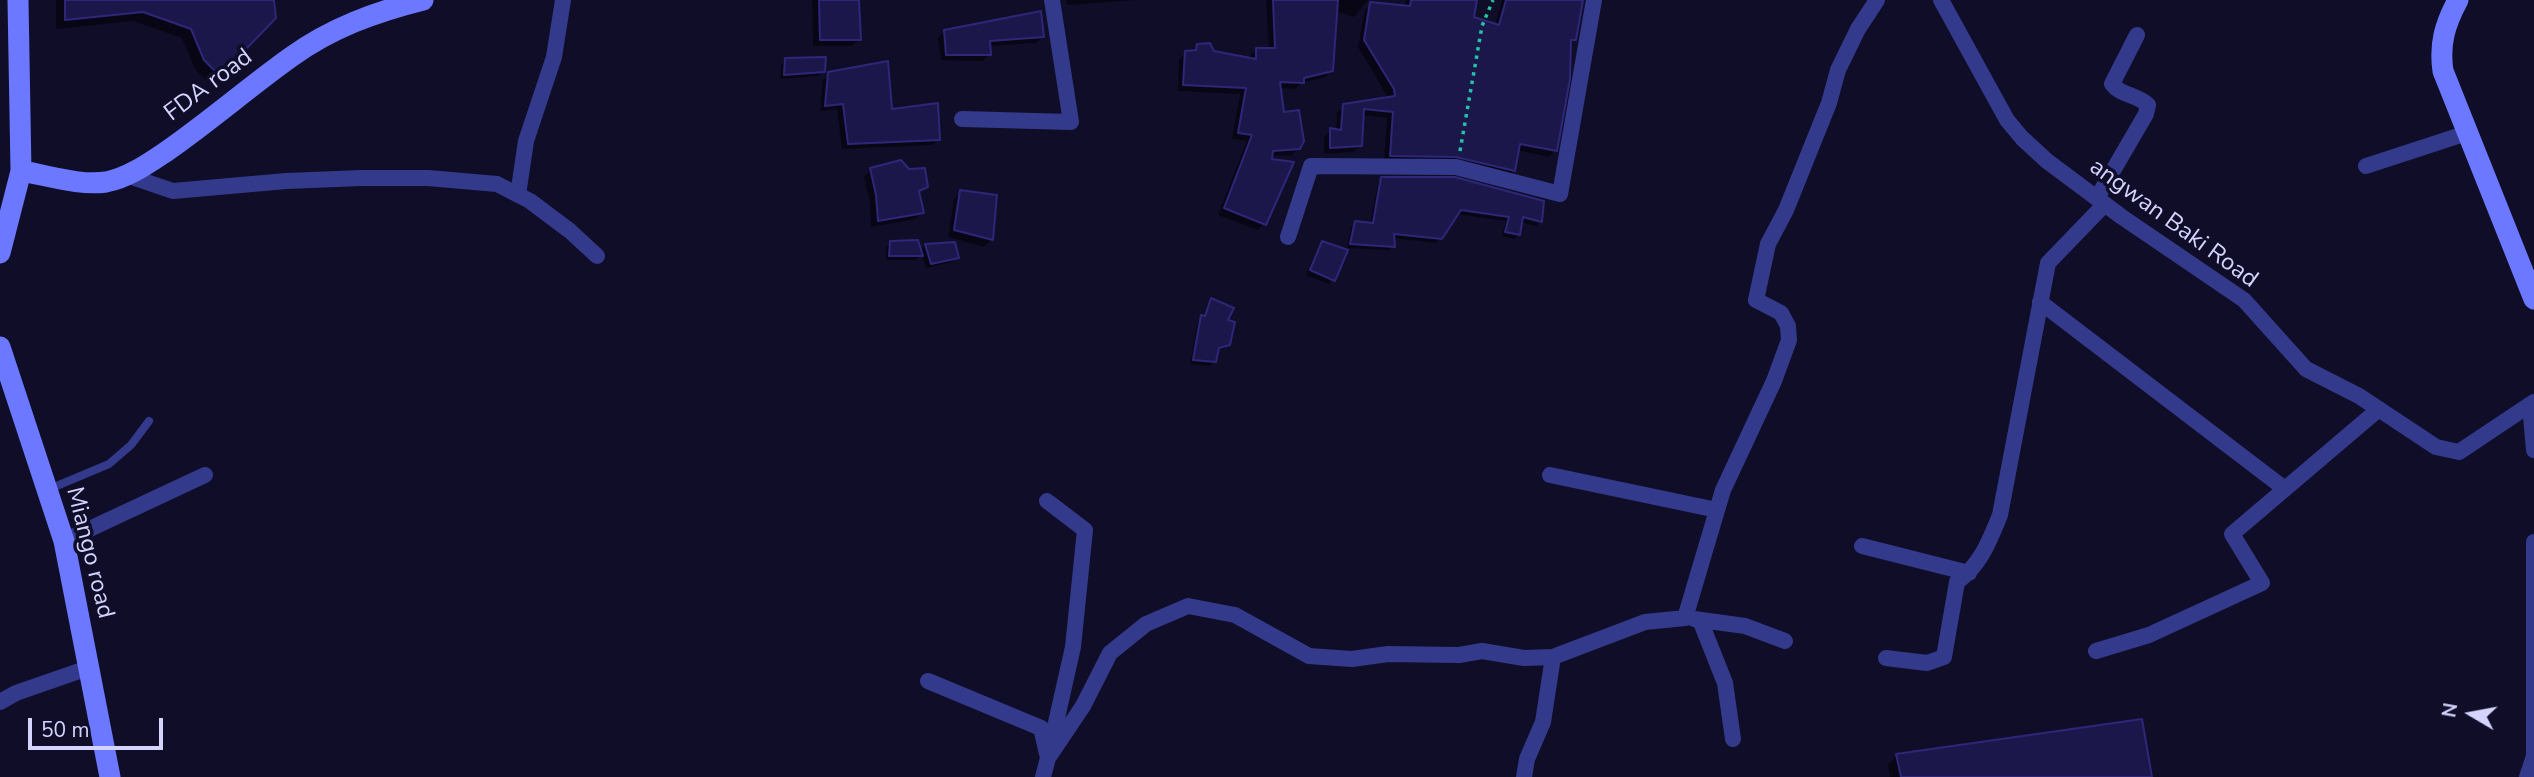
<!DOCTYPE html>
<style>
body{margin:0}
#map{position:relative;width:2534px;height:777px;overflow:hidden;background:#0f0d28;font-family:"Nunito Sans",sans-serif}
canvas{display:block}
.north{position:absolute;left:2436px;top:679px;width:70px;height:70px;-webkit-text-stroke:5px #0f0d28;paint-order:stroke;rotate:280deg;font-size:19px;font-weight:700;line-height:28px;text-align:center;color:#d4d4ff}
.north::after{content:'';display:block;margin:auto;width:24px;height:32px;background:#d4d4ff;clip-path:polygon(50% 0,100% 100%,50% 72%,0 100%)}
.scale{position:absolute;left:28px;top:718px;width:135px;height:32px;box-sizing:border-box;border:4px solid #d4d4ff;border-top:0;padding-left:9px;font-size:21px;line-height:24px;white-space:nowrap;color:#d4d4ff;-webkit-text-stroke:5px #0f0d28;paint-order:stroke}
</style>
<div id="map">
<canvas width="2534" height="777"></canvas>
<div class="north">N</div>
<div class="scale">50 m</div>
</div>
<script>
const context = document.querySelector('canvas').getContext('2d');
context.lineJoin = 'round';
function paint(path, color) { context.fillStyle = color; context.fill(path, 'evenodd'); }
function strokePath(path, color, width, dash) { context.strokeStyle = color; context.lineWidth = width; context.lineCap = dash ? 'butt' : 'round'; context.setLineDash(dash || []); context.stroke(path); }
function write(font, color, halo, rows, align = 'center') {
  context.font = font + ' "Nunito Sans",sans-serif'; context.lineWidth = 7; context.setLineDash([]); context.textBaseline = 'middle'; context.strokeStyle = halo; context.fillStyle = color; for (const [text, x, y, turn = 0] of rows) {
    context.save(); context.translate(x, y); context.rotate((+turn || 0) * Math.PI / 180); context.textAlign = isNaN(turn) ? turn : align; if (halo) context.strokeText(text, 0, 0); context.fillText(text, 0, 0); context.restore();
  }
}
paint(new Path2D(`
 M56 0H272L274 18 210 84 195 69 182 38 133 21 56 29Z
 M812 0H857L859 39 852 46H813Z
 M1066 0H1137L1067 5Z
 M1266 0H1368L1354 17 1335 11 1331 71 1325 77 1301 83 1295 89 1279 88 1282 114 1298 148 1292 155 1271 156 1264 224 1258 230 1218 215 1247 141 1232 139 1240 94 1178 91 1179 59 1198 46 1212 53 1250 60V56L1257 50H1269Z
 M1406 0H1475L1472 18 1495 25 1502 0H1582L1574 40 1569 45 1555 150 1549 157 1517 150 1513 171 1507 177 1384 162 1387 118 1362 115 1360 146 1353 152 1324 154V137L1331 130 1336 131 1337 112 1344 106 1389 99 1358 47 1365 10 1371 4 1405 7Z
 M944 31 1042 37 1036 43 988 46 989 54 983 61 941 60 938 38Z
 M786 60 823 72 818 76 780 79 781 65Z
 M829 74 891 111 939 139 932 145 842 149 837 109 820 111 823 80Z
 M871 170 926 186 919 194 922 212 915 219 871 227 870 202 864 177Z
 M1382 179H1454L1542 202 1540 221 1539 223V220L1515 213 1514 216 1539 223 1536 226 1521 222 1518 235 1514 239 1502 236 1506 221 1456 214 1436 243 1393 238V246L1389 250 1347 248 1351 227 1356 223 1370 224 1378 183Z
 M961 192 995 197 991 240 984 247 948 237 954 199Z
 M891 243 920 252 925 246 954 244 957 258 952 262 926 268 922 254 916 260H886V247Z
 M1322 243 1333 280 1329 284 1306 275 1318 247Z
 M1211 301 1226 322 1229 344 1224 349 1217 350 1214 361 1210 366 1190 364 1198 321 1203 317 1207 305Z
 M1897 755 2150 777H1890L1888 765Z`), '#0007');
const building = new Path2D(`
 M65 0H274L276 18 220 76 204 60 191 29 143 12 65 20Z
 M819 0H859L861 40H820Z
 M1273 0H1338L1333 71 1304 78V83L1280 82 1284 112 1299 110 1304 141 1300 149 1273 151 1272 159 1294 162 1266 225 1224 208 1252 135 1238 133 1246 88 1183 85 1185 51 1196 50 1197 44 1210 43 1214 51 1256 59V48H1275Z
 M1411 0H1477L1474 17 1499 25 1506 0H1583L1576 40H1571L1570 79 1557 151 1520 144 1515 171 1456 157 1390 156 1393 112 1364 109 1362 146 1330 148V128L1341 130 1343 104 1395 96 1394 89 1364 40 1370 2 1410 6Z
 M1041 11 1044 37 990 41 991 55H946L944 30Z
 M826 57 825 72 784 75 785 58Z
 M888 61 892 109 938 103 940 140 848 144 843 104 825 106 828 72Z
 M901 160 909 169 925 168 928 187 919 191 924 213 878 221 876 195 870 168Z
 M1381 177H1455L1544 201 1542 222 1523 217 1520 235 1505 232 1509 217 1461 210 1442 239 1394 234 1395 247 1350 244 1355 221 1373 223Z
 M960 190 997 195 993 240 954 230Z
 M918 240 923 256H889L890 241Z
 M1322 241 1348 250 1335 281 1310 270Z
 M955 242 959 258 931 264 925 244Z
 M1211 298 1234 308 1228 320 1235 322 1230 345 1219 348 1216 362 1193 360 1201 315 1205 316Z
 M2142 719 2152 777H1901L1896 754Z`);
paint(building, '#1c174b');
strokePath(building, '#2e2779', 2);
strokePath(new Path2D(`
 M1460 151 1482 26 1493 0`), '#24c3a8', 3.5, [3.5, 5]);
strokePath(new Path2D(`
 M47 490 109 464 131 445 149 421`), '#343a8b', 8);
strokePath(new Path2D(`
 M1941 0 2007 120 2022 138 2047 161 2122 217 2244 300 2306 369 2359 396 2436 447 2459 452 2534 402
 M962 119 1071 122 1052 0
 M2366 166 2467 133
 M126 175 173 191 286 181 362 178H428L497 184 530 201 570 231 597 256
 M518 195 526 141 554 57 563 0
 M2097 198 2146 114 2148 105C2137 94 2121 96 2112 84L2137 35
 M1288 237 1311 166 1456 167 1560 194 1594 0
 M2040 302 2285 489
 M2530 405 2534 450
 M1550 475 1717 510
 M1047 501 1085 530 1073 647 1048 758 1083 706 1110 653 1146 624 1188 606 1235 615 1309 656 1352 659 1388 654 1459 655 1482 651 1524 658 1553 657
 M64 541 205 475
 M1862 546 1969 573
 M1694 619 1745 626 1785 641
 M1700 620 1725 683 1733 739
 M2096 651 2149 635 2262 583 2232 534 2379 409
 M1886 658 1927 663 1944 657 1957 582C1981 564 1989 542 2000 515L2048 263 2105 204
 M928 681 1041 728 1048 758 1043 777
 M0 702 16 693 88 668
 M1524 777 1527 759 1543 722 1553 657 1645 622 1685 618 1723 490 1774 381 1789 340 1788 326 1781 313 1756 300 1768 244 1786 210 1829 103 1838 70 1858 29 1877 0
 M2527 777 2534 756V542`), '#343a8b', 16);
strokePath(new Path2D(`
 M2458 0C2445 24 2439 44 2443 71L2534 299
 M21 171C47 175 79 186 106 182 128 178 149 163 167 151 210 121 249 87 291 57 331 28 375 12 423 0
 M0 253 21 171 18 0
 M0 347 64 541 110 777`), '#6b78ff', 21);
write('24px', '#d4d4ff', '#0f0d28', [
 ["FDA road",209,86,-37],
 ["angwan Baki Road",2173,224,36],
 ["Miango road",89,553,76]
]);
</script>
